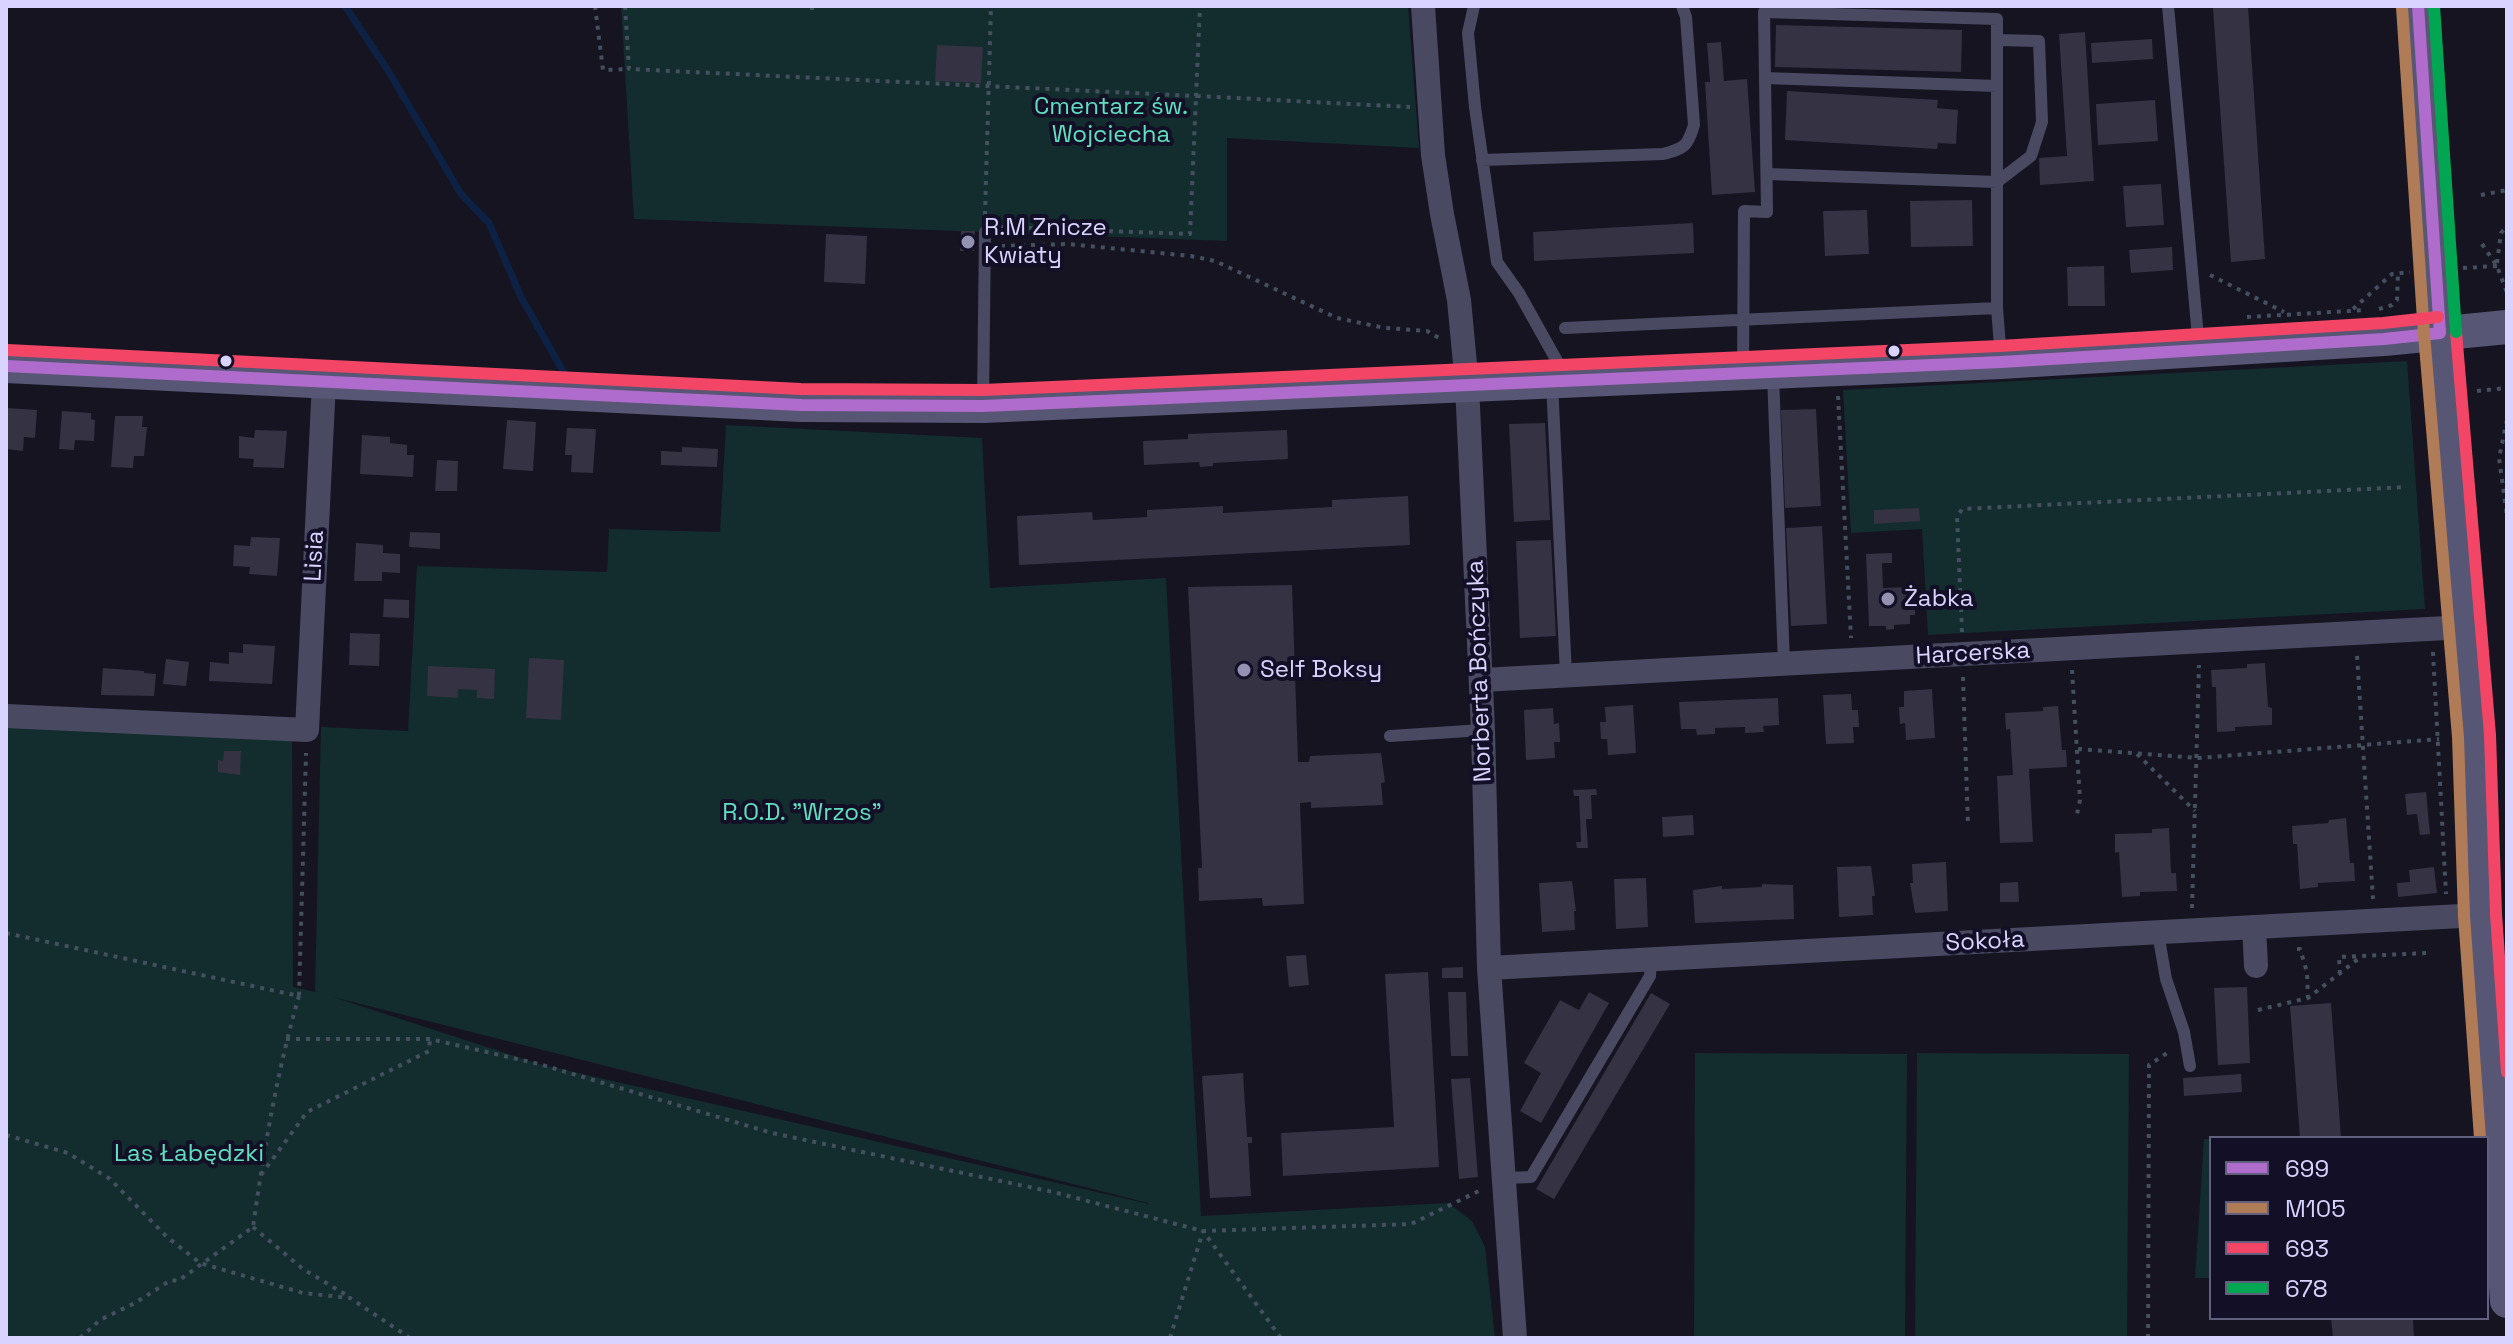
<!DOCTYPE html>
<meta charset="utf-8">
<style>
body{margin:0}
#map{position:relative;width:2513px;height:1344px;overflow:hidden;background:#161421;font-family:"Space Grotesk",sans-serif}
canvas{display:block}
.frame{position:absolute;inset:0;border:8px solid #d9d4ff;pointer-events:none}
.legend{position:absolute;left:2209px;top:1136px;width:280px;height:184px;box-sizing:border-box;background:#130f26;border:2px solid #625e7d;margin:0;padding:10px 14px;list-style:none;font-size:24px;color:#d9d4ff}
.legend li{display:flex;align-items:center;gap:16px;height:40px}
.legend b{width:40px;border:2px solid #625e7d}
</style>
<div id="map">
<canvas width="2513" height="1344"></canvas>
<div class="frame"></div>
<ul class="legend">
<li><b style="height:10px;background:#b06ccc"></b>699</li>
<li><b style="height:10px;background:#b07c57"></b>M105</li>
<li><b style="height:10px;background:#f34667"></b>693</li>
<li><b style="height:10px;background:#00a651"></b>678</li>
</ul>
</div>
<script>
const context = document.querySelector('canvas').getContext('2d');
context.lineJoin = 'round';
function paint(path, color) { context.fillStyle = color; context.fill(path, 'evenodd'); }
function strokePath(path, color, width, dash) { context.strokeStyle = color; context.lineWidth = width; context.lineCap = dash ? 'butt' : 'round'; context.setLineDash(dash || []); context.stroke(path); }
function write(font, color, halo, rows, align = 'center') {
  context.font = font + ' "Space Grotesk",sans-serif'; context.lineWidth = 8; context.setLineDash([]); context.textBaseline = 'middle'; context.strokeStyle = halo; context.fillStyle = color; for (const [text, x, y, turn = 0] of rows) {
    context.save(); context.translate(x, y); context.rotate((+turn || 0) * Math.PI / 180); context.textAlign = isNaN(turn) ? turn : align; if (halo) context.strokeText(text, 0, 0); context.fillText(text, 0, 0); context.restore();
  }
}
paint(new Path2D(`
 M621 6H1408L1419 148 1227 138V241L634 219Z
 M2407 361 2425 609 1928 635 1922 529 1851 533 1843 390Z
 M726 425 982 438 990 588 1166 578 1201 1216 1448 1203 1472 1221 1485 1247 1495 1338H6V710L292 727 293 987 315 992 321 727 408 731 417 566 607 572 609 529 720 532ZM333 997 1148 1203 1149 1204 539 1064Z
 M1695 1053 1907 1054 1905 1338H1694Z
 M1917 1053 2129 1054 2127 1338H1915Z
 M2204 1139H2211V1278H2195Z`), '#132c2d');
strokePath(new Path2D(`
 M345 6 387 69 461 194 489 223 521 297 564 373`), '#0d2144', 7);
paint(new Path2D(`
 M2248 6 2265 259 2231 262 2213 8Z
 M1776 25 1962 30 1961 72 1775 67Z
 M2085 32 2094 181 2040 185 2039 158 2067 156 2059 34Z
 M2152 39 2153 59 2092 63 2091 43Z
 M1721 42 1724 81 1747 79 1755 192 1712 195 1705 82H1710L1707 43Z
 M937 45 983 47 981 83 935 81Z
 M1787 91 1938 100 1937 108 1958 110 1956 144 1938 143 1937 149 1785 140Z
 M2155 100 2158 141 2098 145 2096 104Z
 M2161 184 2164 225 2126 227 2123 186Z
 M1972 200 1973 246 1911 247 1910 201Z
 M1867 210 1869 254 1825 256 1823 211Z
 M1693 223 1694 253 1534 261 1533 232Z
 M961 231H975L974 251H960Z
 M826 234 867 236 865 284 824 282Z
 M2172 247 2173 270 2131 273 2129 250Z
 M2104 266 2105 306H2068L2067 267Z
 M8 408 37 410 35 438 24 437 23 451 7 449Z
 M1816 409 1821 506 1785 508 1781 410Z
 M62 411 91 413V419L95 420 94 441 75 440 74 450 59 449Z
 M115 416H143L142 427H147L144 456H134L133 468 111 467Z
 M507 420 536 422 533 471 503 469Z
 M1545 423 1550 520 1514 522 1509 424Z
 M567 428 596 429 593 473 571 472 572 455H565Z
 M255 430 287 431 284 468 253 467 254 459 239 458V436L254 438Z
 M1287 430 1288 459 1213 463V466L1200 467 1199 462 1144 465 1143 441 1188 439V434Z
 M362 435 390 437V443L407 445V455H414L413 477 360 474Z
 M682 447 718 449 717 467 661 465V451L682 452Z
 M437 460 458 461 457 491H435Z
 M1408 496 1410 545 1019 565 1017 516 1092 512 1093 520 1147 517V510L1223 506V513L1332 507V500Z
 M1919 508 1920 521 1874 524V510Z
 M1822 526 1827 624 1791 626 1786 528Z
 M410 532 440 533V549L409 547Z
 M251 537 280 538 277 576 249 574 250 567 233 566 234 545 250 546Z
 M1551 540 1556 636 1520 638 1516 541Z
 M356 543 383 545V553L400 554V573L382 572V581H354Z
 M1892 553V563H1882L1883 588 1908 587 1909 609H1915V615H1910V624L1894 625V629L1886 630V626H1869L1866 554Z
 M1292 585 1298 762H1309L1310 756 1381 753 1385 782 1381 783 1383 805 1311 808V802L1300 803 1304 904 1263 906 1262 898 1199 901 1198 868H1202L1188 587Z
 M384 599 409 600V618L383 617Z
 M350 633 380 634 379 666 349 665Z
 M243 644 275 646 272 684 209 681 210 662 229 664V652L243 653Z
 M529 658 564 660 561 720 526 718Z
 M166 659 189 662 186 686 163 684Z
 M2265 663 2268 707 2272 708V725L2235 727V731L2217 732 2216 687H2212L2211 670 2247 668V664Z
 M428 666 495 669 494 699 477 698V690L458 689V698L427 696Z
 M103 668 144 671V673L156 674 154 696 101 695Z
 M1932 689 1935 738 1906 740 1905 723 1900 724 1899 707H1904V691Z
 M1851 694 1852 710H1858L1859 727H1853L1854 743 1826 744 1823 695Z
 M1778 698 1779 725 1763 726 1764 732 1745 733V727L1715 728V734L1697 735 1696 729H1681L1679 702Z
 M1633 705 1636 753 1608 755 1607 739H1601L1600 722H1606L1605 707Z
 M2058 706 2062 750H2066L2067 767 2029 769 2033 842 2000 843 1997 776 2013 775 2010 729 2006 730 2005 713 2043 711V707Z
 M1553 708 1554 724 1559 723 1560 742H1554L1555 758 1526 760 1524 710Z
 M224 751H241L240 775 218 772V760L223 761Z
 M1596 789 1597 795H1591L1592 819H1586L1588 848H1577L1576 842H1581L1579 796H1574L1573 790Z
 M2426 792 2430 834 2420 835 2417 814 2407 815 2405 794Z
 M1693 815 1694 835 1663 837 1662 817Z
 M2346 818 2350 863H2354L2355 881 2318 883V887L2300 889 2297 844H2293L2292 826 2328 823 2329 820Z
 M2169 828 2171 873H2176L2177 891 2140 892V896L2122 897 2119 852 2115 853V834L2152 833V829Z
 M1946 862 1948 911 1915 913 1910 883H1913L1912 864Z
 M1871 866 1875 896H1872L1873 915 1839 917 1837 867Z
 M2434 867 2437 893 2398 897 2397 883 2410 882 2409 870Z
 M1646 878 1648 927 1616 929 1614 879Z
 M1572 881 1576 911H1574L1575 930 1542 932 1539 883Z
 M2018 882 2019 902H2000V883Z
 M1762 884 1793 885 1794 919 1695 923 1693 890 1722 886V889L1762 887Z
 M1306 955 1309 985 1289 987 1286 956Z
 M1463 967V978H1442V968Z
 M1428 972 1439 1167 1283 1176 1281 1133 1394 1127 1385 974Z
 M2247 987 2250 1063 2218 1065 2214 988Z
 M1448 992H1466L1468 1056H1451Z
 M1589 992 1609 1003 1541 1123 1520 1111 1541 1073 1524 1063 1560 1000 1579 1010Z
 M1651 993 1670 1004 1554 1199 1536 1189Z
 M2331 1003 2341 1138H2300L2290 1006Z
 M1243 1073 1247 1137H1252V1143H1248L1251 1196 1210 1198 1202 1076Z
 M2241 1074 2242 1092 2184 1096 2183 1078Z
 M1470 1078 1478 1177 1459 1179 1451 1079Z
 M2331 1318H2413L2414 1338H2333Z`), '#343243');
strokePath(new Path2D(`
 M595 6 603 70 629 69
 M625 6 629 69 1196 96 1200 6
 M812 6V15
 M2481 195 2507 190
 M985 215 991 6
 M999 227 1190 234 1196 96 1410 107
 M2482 244 2497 266 2507 293
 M1001 246 1068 244 1191 256 1215 261 1337 318 1385 328 1427 331 1439 338
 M2497 263 2501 233 2507 226
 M2463 268 2497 266
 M2210 275 2284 312
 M2353 309 2392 274 2410 272
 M2379 309 2392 305 2397 300 2398 273
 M2247 317 2366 310
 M2477 391 2507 388
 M1838 396 1851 638
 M2507 420 2499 458 2507 516
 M1962 632 1957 517 1962 509 2406 487
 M2433 652 2446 894
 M2357 656 2373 899
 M2072 670 2080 800 2076 819
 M1963 677 1968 825
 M2078 749 2198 758 2439 739
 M2137 754 2195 811
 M2192 908 2199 665
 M6 933 299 996 306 753
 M2297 949H2300L2307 972 2308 998
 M2340 974 2339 957 2360 956
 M2258 1010 2308 998 2362 956 2427 953
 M286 1039H430L539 1064 772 1133 1053 1192 1203 1231 1411 1224 1483 1189
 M6 1135 68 1153 110 1179 167 1237 200 1263 303 1293 350 1298 410 1338
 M261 1175 307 1112 429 1051 430 1039
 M253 1227 303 1269 348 1296
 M80 1338 100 1320 135 1303 171 1280 178 1281 253 1227C264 1150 277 1071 299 996
 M1170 1338 1203 1231 1281 1338
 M2148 1338 2149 1065 2170 1051`), '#44505f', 4, [4, 6]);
strokePath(new Path2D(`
 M1474 6 1468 33 1475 107 1497 262 1519 293 1567 379
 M2168 6 2199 348
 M1765 78 1997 86
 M1482 160 1663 154C1685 148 1687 147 1694 125L1686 17 1682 6
 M1767 174 1997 182 2031 156 2042 122 2039 41 1997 40
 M1565 328 1997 308 2001 359
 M1743 371 1744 211 1767 212 1764 12 1997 19V308
 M1773 375 1784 664
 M1552 383 1566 675
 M983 403 985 232
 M1390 736 1483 730
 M2158 933 2166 979 2184 1032 2190 1066
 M1505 1178 1531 1177 1650 976 1651 960`), '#4a4962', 12);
strokePath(new Path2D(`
 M1423 6 1433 155 1442 214 1459 300 1467 385 1483 730 1489 968 1515 1338
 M1482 680 2465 627
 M6 716 307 730 324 382
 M2254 927 2256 966
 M1489 968 2480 915`), '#4a4962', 24);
strokePath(new Path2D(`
 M2418 6 2440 333 2474 736 2480 915 2507 1301
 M6 366 801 405 983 406 2001 362 2384 339 2507 327`), '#575674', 34);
strokePath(new Path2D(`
 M2418 6 2440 333
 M6 366 801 405 983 406 2001 362 2384 339 2440 333`), '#b06ccc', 12);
strokePath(new Path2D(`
 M2402 7 2424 334 2458 737 2464 916 2480 1138`), '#b07c57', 12);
strokePath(new Path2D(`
 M2456 332 2490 735 2496 914 2507 1072
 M7 350 801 389 983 390 2000 346 2383 323 2438 317`), '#f34667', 12);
strokePath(new Path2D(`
 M2434 6 2456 332`), '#00a651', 12);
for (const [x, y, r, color] of [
 [968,242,8,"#9591b1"],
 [1894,351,7,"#d9d4ff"],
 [226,361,7,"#d9d4ff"],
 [1888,599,8,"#9591b1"],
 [1244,670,8,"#9591b1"]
]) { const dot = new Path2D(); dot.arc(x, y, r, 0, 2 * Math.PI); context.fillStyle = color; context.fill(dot); strokePath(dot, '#130f26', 3); }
write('24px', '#5fe0c0', '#130f26', [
 ["Cmentarz św.",1111,107],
 ["Wojciecha",1111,135],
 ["R.O.D. \"Wrzos\"",802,813],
 ["Las Łabędzki",189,1154]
]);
write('24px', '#d9d4ff', '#130f26', [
 ["R.M Znicze",984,228],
 ["Kwiaty",984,256],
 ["Żabka",1904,599],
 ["Self Boksy",1260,670]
], 'left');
write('24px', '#d9d4ff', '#130f26', [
 ["Lisia",315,556,-87],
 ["Harcerska",1973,654,-3],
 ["Norberta Bończyka",1480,671,-92],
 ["Sokoła",1985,942,-3]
]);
</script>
